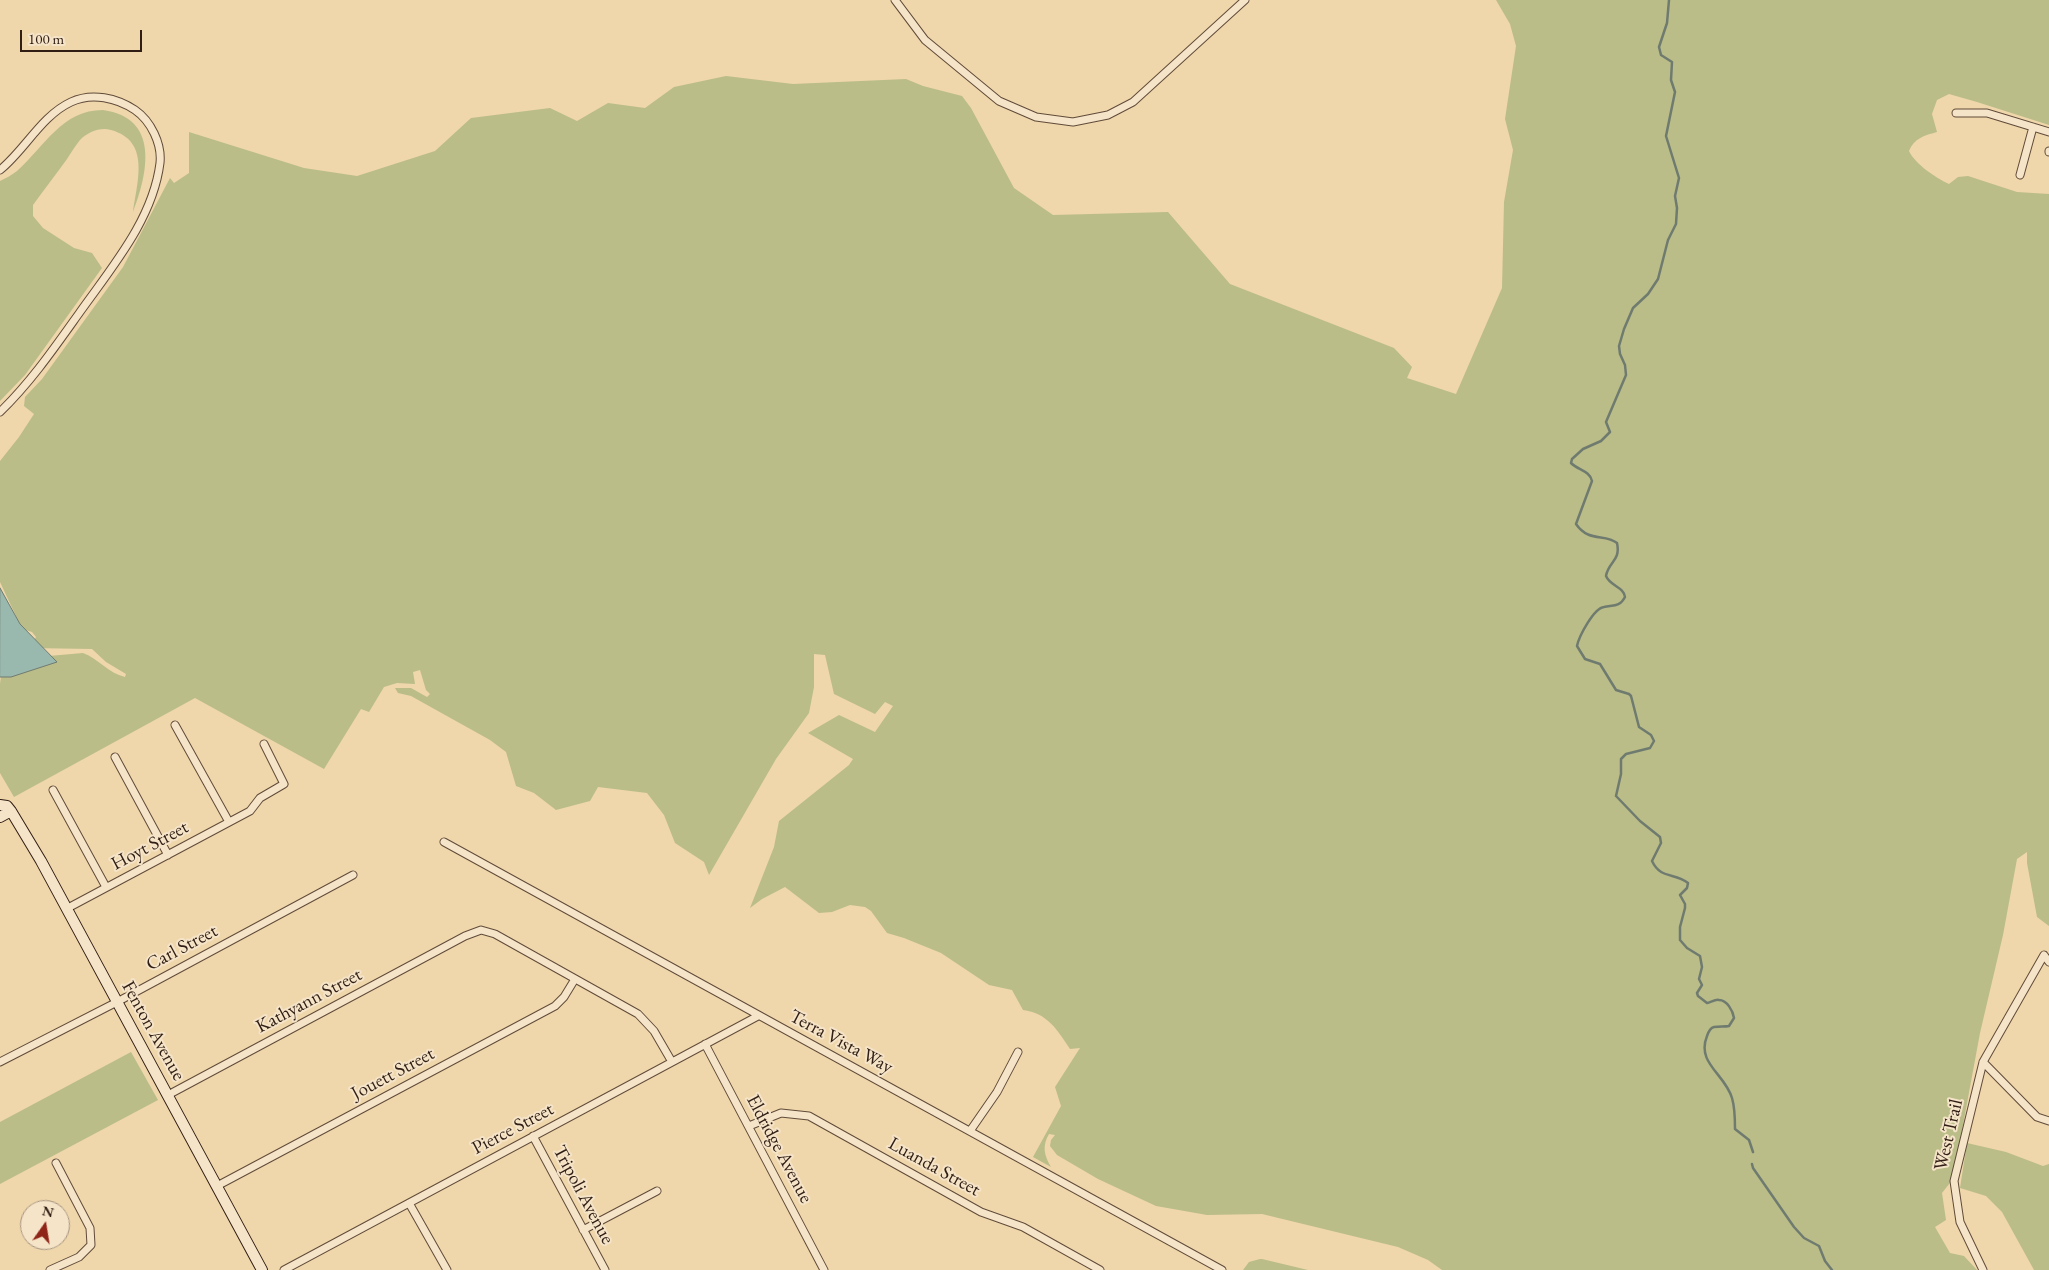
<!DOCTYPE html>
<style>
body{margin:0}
#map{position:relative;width:2049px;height:1270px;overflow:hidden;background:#efd6ab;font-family:"EB Garamond",serif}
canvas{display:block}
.north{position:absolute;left:20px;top:1200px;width:50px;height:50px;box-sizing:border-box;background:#f5e4c8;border:1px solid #a69480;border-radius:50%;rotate:13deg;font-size:14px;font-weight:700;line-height:20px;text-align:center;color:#301d13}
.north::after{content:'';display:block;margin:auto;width:18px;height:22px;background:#8f2418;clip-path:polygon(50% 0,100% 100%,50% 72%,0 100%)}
.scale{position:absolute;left:20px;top:30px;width:122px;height:22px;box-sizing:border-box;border:2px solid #301d13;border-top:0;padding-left:6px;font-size:15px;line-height:18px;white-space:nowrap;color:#301d13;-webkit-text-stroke:4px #f5e4c8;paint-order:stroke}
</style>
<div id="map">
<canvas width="2049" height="1270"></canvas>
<div class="north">N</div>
<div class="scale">100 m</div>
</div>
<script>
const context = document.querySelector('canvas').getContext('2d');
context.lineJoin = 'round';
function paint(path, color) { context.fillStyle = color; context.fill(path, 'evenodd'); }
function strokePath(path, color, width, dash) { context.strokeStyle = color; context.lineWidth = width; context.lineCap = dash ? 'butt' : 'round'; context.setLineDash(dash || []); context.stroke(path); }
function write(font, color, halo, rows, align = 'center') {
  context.font = font + ' "EB Garamond",serif'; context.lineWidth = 4; context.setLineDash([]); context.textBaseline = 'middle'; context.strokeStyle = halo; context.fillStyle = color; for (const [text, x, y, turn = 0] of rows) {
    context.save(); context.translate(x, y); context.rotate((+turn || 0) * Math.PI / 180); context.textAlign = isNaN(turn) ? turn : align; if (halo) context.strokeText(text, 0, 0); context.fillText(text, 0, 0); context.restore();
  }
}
paint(new Path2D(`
 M1496 0H2049V125L1977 102 1949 94 1937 100 1932 114 1937 132C1923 136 1915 138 1909 151 1915 164 1936 178 1949 184L1958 177 1968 176 2017 192 2049 194V926L2037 917 2027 863V852L2017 859 2003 935 1980 1033 1953 1179 1942 1193 1946 1220 1935 1227 1950 1253 1964 1256 1977 1270H1442L1428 1260 1398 1247 1262 1214 1207 1215 1156 1206 1098 1179 1057 1155 1050 1146 1051 1140 1055 1135 1049 1134C1042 1146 1044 1155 1051 1167L1033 1157 1061 1106 1055 1087 1080 1048 1070 1049C1057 1029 1047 1013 1023 1010L1012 990 989 985 941 953 904 938 887 933 871 911 865 907 850 905 832 912 819 913 785 887 762 899 750 908 774 847 779 821 849 765 853 759 808 733 839 715 875 732 893 706 885 702 875 714 834 694 825 655 814 654V687L809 713 776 759 709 875 704 862 675 843 664 815 647 793 598 787 590 801 556 810 534 793 516 786 506 752 490 740 411 696 398 693 395 688H411L427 697 430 694 426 690 420 670 413 672 415 684 397 683 384 687 369 712 361 709 324 769 195 698 14 797 0 773V684L3 660 83 653C99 659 108 673 125 677L126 674 106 662 92 649 30 648 36 637 32 632 22 629 0 582V461L19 437 34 414 24 406 25 397 42 379 123 267 170 178 174 183 189 173V132L304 168 357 176 435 151 471 118 550 108 577 121 608 103 645 108 674 87 726 76 793 84 906 79 923 86 962 96 971 108 1014 188 1053 215 1168 212 1230 284 1394 348 1412 367 1407 378 1456 394 1502 288 1504 202 1513 150 1505 119 1516 46 1510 24Z
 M103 110C160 118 148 173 133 212 137 182 151 141 111 130 100 127 88 132 80 140 75 146 71 153 67 159 56 174 44 190 33 205V216L43 228 74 248 92 253 102 268 25 375 0 401V181C6 178 12 175 17 171 45 146 62 110 103 110Z
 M131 1052 158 1100 0 1184V1122Z
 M1967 1143 2006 1152 2043 1166 2049 1164V1270H2034L2002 1212 1986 1196 1960 1188Z
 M1260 1259H1262L1308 1270H1243L1249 1262Z`), '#babd88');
const water = new Path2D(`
 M0 588 20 624 57 662 11 677H0Z`);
paint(water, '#9ab9ae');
strokePath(water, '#707b70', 1);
strokePath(new Path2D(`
 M1669 0 1667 23 1659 47 1661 55 1672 62 1671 80 1675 92 1666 136 1679 178 1675 196 1677 208 1676 224 1668 240 1658 279 1648 294 1633 308 1624 329 1619 346 1620 354 1625 365 1626 375 1606 422 1610 432 1601 441 1583 449 1572 459 1571 463C1578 470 1590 471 1592 481L1576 524C1589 543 1605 533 1617 543 1621 561 1608 562 1606 576 1610 586 1624 587 1625 597 1620 607 1613 605 1604 607 1594 608 1579 636 1577 646L1585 659 1600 664 1616 690 1629 694 1631 696 1639 727 1651 735 1654 741 1650 748 1626 754 1621 759V774L1616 796 1640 821 1660 837 1661 843 1652 861C1661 880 1675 872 1688 883L1687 888 1680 895 1685 904V908L1680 927V940L1687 948 1700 956 1702 967 1699 979 1702 985 1697 993 1698 996 1707 1003C1711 1002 1716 999 1719 1000 1727 1000 1733 1011 1734 1018L1729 1026C1725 1027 1719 1026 1714 1027 1710 1028 1708 1033 1707 1036 1696 1063 1725 1074 1732 1098 1735 1108 1735 1118 1735 1129L1749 1140 1753 1152
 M1752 1164 1753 1168 1794 1227 1804 1238 1819 1246 1825 1261 1832 1270`), '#707b70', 2.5);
const street = new Path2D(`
 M895 0 925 40 999 101 1036 117 1073 122 1108 115 1133 102 1245 0
 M1956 113H1987L2049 132
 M2049 152V151
 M0 170C25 150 41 116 71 102 92 92 117 98 135 110 151 121 162 144 160 163 153 219 112 267 80 312 55 347 31 382 0 412
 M2020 175 2033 127
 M175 725 229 822
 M115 757 168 855
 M53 790 106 887
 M444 842 1222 1270
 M66 909 250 811 260 798 284 784 264 744
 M705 1044 824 1270
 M0 1062 117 1002 353 875
 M1983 1062 2037 1117 2049 1121
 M168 1095 465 936 481 930 495 934 638 1014 654 1031 672 1062
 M749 1126 781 1113 809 1116 981 1212 1023 1227 1100 1270
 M970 1131 997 1092 1018 1052
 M533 1136 605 1270
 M217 1186 555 1006 564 997 575 979
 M409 1203 447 1270
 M583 1230 657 1191
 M50 1270 79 1257 91 1245 90 1228 56 1163
 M284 1270 758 1016
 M1983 1270 1960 1222 1954 1181 1983 1062 2044 955 2049 962`);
const secondary = new Path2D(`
 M0 805 7 806 11 811 41 861 262 1270
 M0 817 11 811`);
strokePath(street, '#604b39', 9);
strokePath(secondary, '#301d13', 12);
strokePath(street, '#f5e4c8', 7);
strokePath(secondary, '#f5e4c8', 10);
write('19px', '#301d13', '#f5e4c8', [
 ["Hoyt Street",150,846,-28],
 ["Carl Street",182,948,-28],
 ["Kathyann Street",309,1001,-28],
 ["Fenton Avenue",153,1031,61],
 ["Terra Vista Way",841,1042,28],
 ["Jouett Street",393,1074,-28],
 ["Pierce Street",513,1129,-28],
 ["West Trail",1949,1135,-77],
 ["Eldridge Avenue",779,1149,62],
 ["Luanda Street",934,1167,29],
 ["Tripoli Avenue",583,1195,62]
]);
</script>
